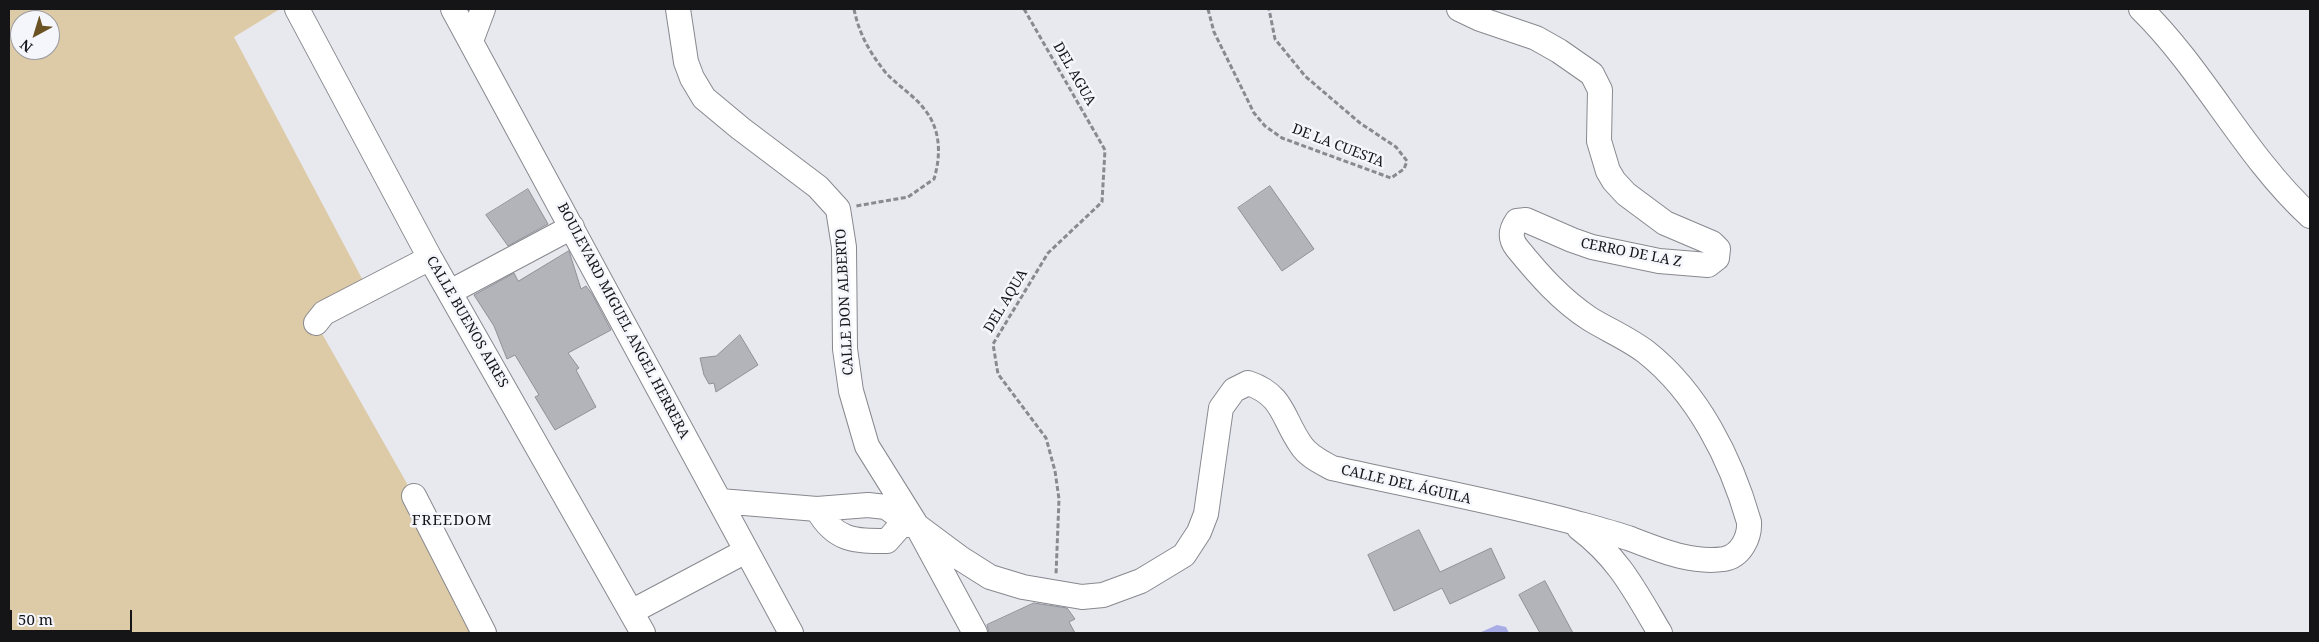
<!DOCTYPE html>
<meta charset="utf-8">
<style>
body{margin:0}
#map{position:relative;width:2319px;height:642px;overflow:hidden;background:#e8e8ef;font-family:"Noto Serif",serif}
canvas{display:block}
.frame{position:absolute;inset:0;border:10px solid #151517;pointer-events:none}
.north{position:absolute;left:10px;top:10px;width:50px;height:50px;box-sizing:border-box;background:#f5f6fc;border:1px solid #9b9ca0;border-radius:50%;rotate:219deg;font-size:14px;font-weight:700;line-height:20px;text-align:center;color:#151517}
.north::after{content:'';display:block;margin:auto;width:18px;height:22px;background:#6a5222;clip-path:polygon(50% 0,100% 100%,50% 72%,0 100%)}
.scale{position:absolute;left:10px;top:610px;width:122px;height:22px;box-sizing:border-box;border:2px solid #151517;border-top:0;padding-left:6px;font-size:15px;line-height:18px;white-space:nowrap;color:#151517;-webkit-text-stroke:4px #f5f6fc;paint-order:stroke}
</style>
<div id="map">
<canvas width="2319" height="642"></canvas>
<div class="frame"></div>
<div class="north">N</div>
<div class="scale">50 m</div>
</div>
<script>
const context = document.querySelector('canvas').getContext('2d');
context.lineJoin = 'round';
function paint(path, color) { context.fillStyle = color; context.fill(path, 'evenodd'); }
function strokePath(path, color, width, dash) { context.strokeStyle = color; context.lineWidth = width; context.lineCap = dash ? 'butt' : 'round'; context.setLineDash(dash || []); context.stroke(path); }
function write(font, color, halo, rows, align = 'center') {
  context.font = font + ' "Noto Serif",serif'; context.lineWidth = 5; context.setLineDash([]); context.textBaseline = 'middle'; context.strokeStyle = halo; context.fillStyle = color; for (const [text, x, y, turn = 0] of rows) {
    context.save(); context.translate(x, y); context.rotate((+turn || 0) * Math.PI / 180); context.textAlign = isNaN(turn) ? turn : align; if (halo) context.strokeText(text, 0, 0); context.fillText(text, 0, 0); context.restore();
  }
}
paint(new Path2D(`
 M9 9H280L234 37 368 290 316 323 414 496 484 633H9ZM20 20H50V50H20Z`), '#ddcaa7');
paint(new Path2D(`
 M1497 625 1506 627 1509 633H1479Z`), '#a9ade5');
const building = new Path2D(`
 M1270 186 1314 249 1282 271 1238 208Z
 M528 189 548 224 508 246 486 215Z
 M569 251 581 289 586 286 592 294 611 330 568 353 579 368 576 370 596 407 555 430 535 397 539 395 515 355 507 359 494 326 474 295 514 273 518 281Z
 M740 335 758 365 716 392 714 383 709 384 704 375 700 358 716 356Z
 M1419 530 1440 572 1491 548 1505 578 1450 604 1442 588 1394 611 1368 555Z
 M1545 581 1573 633H1540L1519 595Z
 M1034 603 1067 608 1075 619 1069 622 1075 633H989L987 625Z`);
paint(building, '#b3b3ba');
strokePath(building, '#909197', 1);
const minor = new Path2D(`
 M297 9 430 258 643 633
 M453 9 791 633
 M678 9 686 62 692 78 704 98 740 128 818 187 838 209 844 247 845 349 851 391 867 446 917 526 975 633
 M2141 9C2205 72 2244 155 2310 216
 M471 41 483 9
 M450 292 572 227
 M316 323 324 313 430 258
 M414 496 484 633
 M720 501 817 509 868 505 886 507 897 515 902 524
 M817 509C835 541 854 541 887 541L902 524
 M902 524 917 526 960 558 990 577 1023 587 1082 597 1103 595 1141 581 1184 555 1199 532 1206 514 1221 408 1234 390 1248 383C1284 395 1282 418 1301 445 1308 456 1321 462 1332 468 1412 486 1494 501 1573 522 1591 527 1610 532 1628 538 1658 549 1690 564 1724 559 1741 556 1750 537 1749 522 1731 459 1698 393 1646 352 1629 339 1608 330 1590 319 1561 300 1539 275 1517 248 1510 239 1510 231 1517 221L1526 220 1572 240 1592 247 1659 261 1708 265 1717 258 1718 249 1712 243 1665 223 1626 194 1614 181 1608 171 1599 141 1600 90 1592 74 1559 51 1536 38 1480 19 1459 9
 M1579 528C1619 558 1635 591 1660 633
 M631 612 746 551`);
strokePath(minor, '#88898f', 26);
strokePath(new Path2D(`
 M854 9C859 34 870 53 886 73 898 86 915 96 925 110 941 130 941 156 934 179L908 197 856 206
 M1024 9 1105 150 1102 202 1048 253 993 344 998 374 1046 438 1055 471 1059 499 1056 575
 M1208 9 1214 32 1254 113 1265 126 1282 138 1391 178 1404 169 1407 161 1396 147 1360 123 1305 76 1275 39 1269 9`), '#89898e', 3, [5, 2.5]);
strokePath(minor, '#fff', 24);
write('14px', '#151517', '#f5f6fc', [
 ["DEL AGUA",1074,74,60],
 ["DE LA CUESTA",1338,146,21],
 ["CERRO DE LA Z",1631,253,11],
 ["DEL AQUA",1006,301,-59],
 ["CALLE DON ALBERTO",845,302,-93],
 ["BOULEVARD MIGUEL ANGEL HERRERA",623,321,62],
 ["CALLE BUENOS AIRES",467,322,60],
 ["CALLE DEL ÁGUILA",1406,485,13]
]);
context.letterSpacing = '1px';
write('15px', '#151517', '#f5f6fc', [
 ["FREEDOM",452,521]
]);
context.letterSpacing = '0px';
</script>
